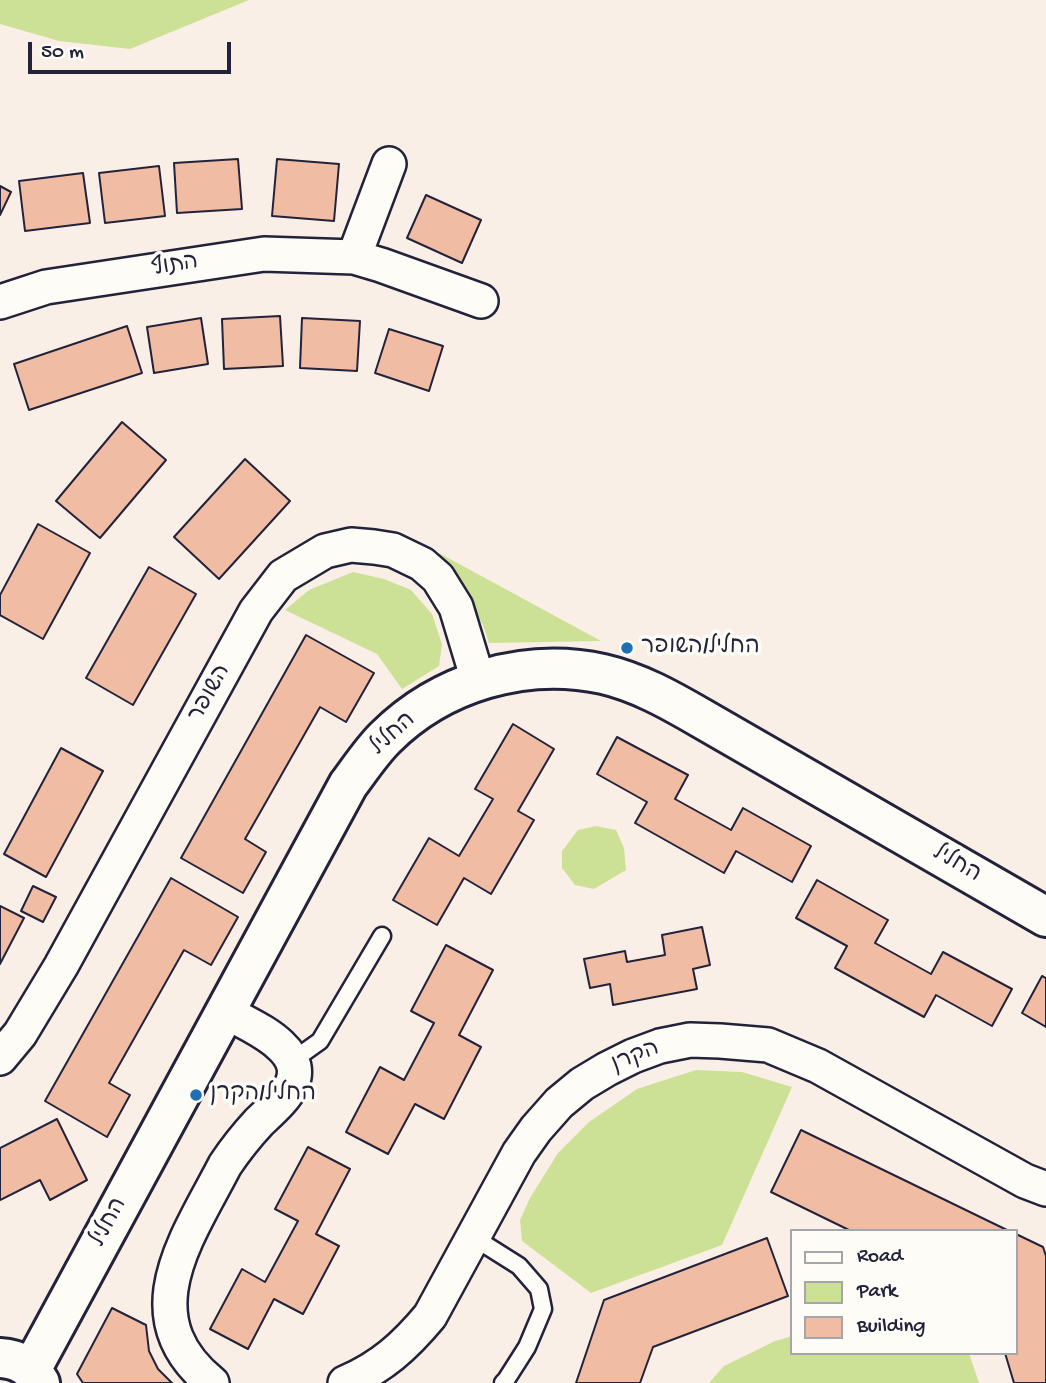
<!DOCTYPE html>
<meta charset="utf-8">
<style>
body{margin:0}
#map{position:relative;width:1046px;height:1383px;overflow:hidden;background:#faefe6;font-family:"Gochi Hand",sans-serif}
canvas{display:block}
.legend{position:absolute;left:790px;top:1229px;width:228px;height:126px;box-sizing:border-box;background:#fdfcf7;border:2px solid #a5a5ac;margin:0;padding:9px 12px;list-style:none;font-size:21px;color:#22223b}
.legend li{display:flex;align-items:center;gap:14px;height:35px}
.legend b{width:35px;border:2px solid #a5a5ac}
.scale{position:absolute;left:28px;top:42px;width:203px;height:32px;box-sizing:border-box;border:4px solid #22223b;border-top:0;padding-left:9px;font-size:21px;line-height:24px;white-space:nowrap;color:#22223b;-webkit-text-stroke:5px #fdfcf7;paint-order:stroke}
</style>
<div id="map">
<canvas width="1046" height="1383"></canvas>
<ul class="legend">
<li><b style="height:9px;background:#fdfcf7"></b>Road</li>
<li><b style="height:19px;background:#cce196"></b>Park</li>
<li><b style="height:19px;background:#f0bca3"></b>Building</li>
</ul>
<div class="scale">50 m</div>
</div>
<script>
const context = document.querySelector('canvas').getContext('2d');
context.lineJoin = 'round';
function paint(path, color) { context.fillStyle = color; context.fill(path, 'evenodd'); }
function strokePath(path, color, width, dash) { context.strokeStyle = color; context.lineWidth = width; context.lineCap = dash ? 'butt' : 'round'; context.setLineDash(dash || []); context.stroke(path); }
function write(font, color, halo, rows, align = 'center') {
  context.font = font + ' "Gochi Hand","Playpen Sans Hebrew",sans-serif'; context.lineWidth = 7; context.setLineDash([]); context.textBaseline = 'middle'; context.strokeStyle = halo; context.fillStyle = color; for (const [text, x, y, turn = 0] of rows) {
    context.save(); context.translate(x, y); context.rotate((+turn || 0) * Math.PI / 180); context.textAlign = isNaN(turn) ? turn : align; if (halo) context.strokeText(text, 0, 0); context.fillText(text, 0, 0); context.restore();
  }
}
paint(new Path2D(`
 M0 0H249L130 49 59 41 0 24Z
 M439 553 601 641 489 643 483 625Z
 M353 572 384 579 411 590 432 614 442 644 439 666 402 689 377 654 285 610 309 590Z
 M596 826 616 830 624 848 626 870 594 889 575 885 562 868V851L578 830Z
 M696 1070 742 1072 792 1087 722 1245 591 1293 522 1241 520 1220 530 1198 558 1153 589 1122 637 1089Z
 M792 1336V1353H969L979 1383H709L724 1366 775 1341Z`), '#cce196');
const building = new Path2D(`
 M238 159 242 209 177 213 174 163Z
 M277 159 339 164 334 221 272 216Z
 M159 166 165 216 105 223 99 173Z
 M83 173 90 223 25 231 19 181Z
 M0 186 11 192 0 215Z
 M426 195 481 220 462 263 407 238Z
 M280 316 283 366 224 369 222 319Z
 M201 318 208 364 154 373 147 327Z
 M302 318 360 321 357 371 300 368Z
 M127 326 142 373 29 410 14 364Z
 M389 329 443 346 429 391 375 373Z
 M122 422 166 460 100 538 56 501Z
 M245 459 290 501 219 579 174 537Z
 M38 524 90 553 43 639 0 615V595Z
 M149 567 196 594 133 705 86 678Z
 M306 635 374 673 346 722 320 707 245 839 266 852 243 893 181 858Z
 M513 724 554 749 518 811 534 820 491 894 464 878 437 925 393 900 429 838 459 856 493 799 475 789Z
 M617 737 688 775 675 799 731 830 743 808 811 846 792 882 736 851 724 873 635 823 647 802 597 774Z
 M61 748 103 771 46 877 4 854Z
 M171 878 238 917 211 965 184 950 109 1083 130 1095 107 1137 45 1101Z
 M817 880 888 920 875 943 931 974 943 952 1012 989 992 1026 936 995 924 1017 835 968 847 946 796 918Z
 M33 886 56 897 43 922 21 911Z
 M0 906 24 918 0 964Z
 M702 927 710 965 693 969 697 989 613 1005 610 984 590 988 584 959 625 951 627 962 665 955 662 935Z
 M446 945 493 970 459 1035 481 1047 444 1119 415 1104 388 1154 346 1132 380 1067 404 1080 434 1023 411 1011Z
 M1042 976 1046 978V1027L1022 1013Z
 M57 1119 87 1180 50 1200 40 1180 0 1200V1148Z
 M801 1130 1009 1231H851L771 1192Z
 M308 1147 350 1169 316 1234 339 1246 303 1314 274 1299 248 1349 210 1329 242 1269 265 1282 298 1221 275 1209Z
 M1016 1234 1043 1247 1046 1256V1383H1014L1005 1353H1016Z
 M767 1238 788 1296 653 1347 640 1383H576L604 1300Z
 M112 1308 146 1325 149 1351 158 1369 172 1383H83L77 1374Z`);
paint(building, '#f0bca3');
strokePath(building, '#22223b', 2);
const lane = new Path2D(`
 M292 1061 320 1041 382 936
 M473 1237 519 1266 539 1289 543 1309 527 1347 506 1380 503 1383`);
const street = new Path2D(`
 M354 257 389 164
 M0 302 46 287 264 254 354 257 381 265 481 301
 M0 1058 20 1034 61 966 256 611 283 576 325 551 351 545 374 547 393 550 422 564 438 578 456 607 478 680
 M212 1383C129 1316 188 1237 225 1165 235 1150 247 1135 259 1122 281 1101 313 1076 281 1046 266 1031 243 1022 225 1011
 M345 1383C382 1367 405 1346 430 1316L519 1153 536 1129 559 1103 582 1084 607 1069 633 1056 660 1046 690 1040 720 1041 768 1045 818 1066 1025 1181 1046 1189`);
const secondary = new Path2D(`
 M0 1358C18 1359 31 1366 40 1383
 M31 1370 348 785C360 769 371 752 385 738 441 682 525 657 603 674 638 682 670 700 701 718L1046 917`);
strokePath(lane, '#22223b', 21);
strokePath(street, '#22223b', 38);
strokePath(secondary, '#22223b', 44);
strokePath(lane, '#fdfcf7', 16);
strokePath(street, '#fdfcf7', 33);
strokePath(secondary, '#fdfcf7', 38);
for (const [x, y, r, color] of [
 [627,648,7,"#1f6fb2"],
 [196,1095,7,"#1f6fb2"]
]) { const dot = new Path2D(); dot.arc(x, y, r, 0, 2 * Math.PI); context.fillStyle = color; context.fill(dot); strokePath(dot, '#fdfcf7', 2.5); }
write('23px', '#22223b', '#fdfcf7', [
 ["התוף",175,267,-9],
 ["השופר",211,694,-61],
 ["החליל",394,735,-42],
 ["החליל",956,865,30],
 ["הקרן",636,1058,-22],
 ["החליל",110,1223,-62]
]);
write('23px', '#22223b', '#fdfcf7', [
 ["החליל/השופר",641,648],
 ["החליל/הקרן",210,1095]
], 'left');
</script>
